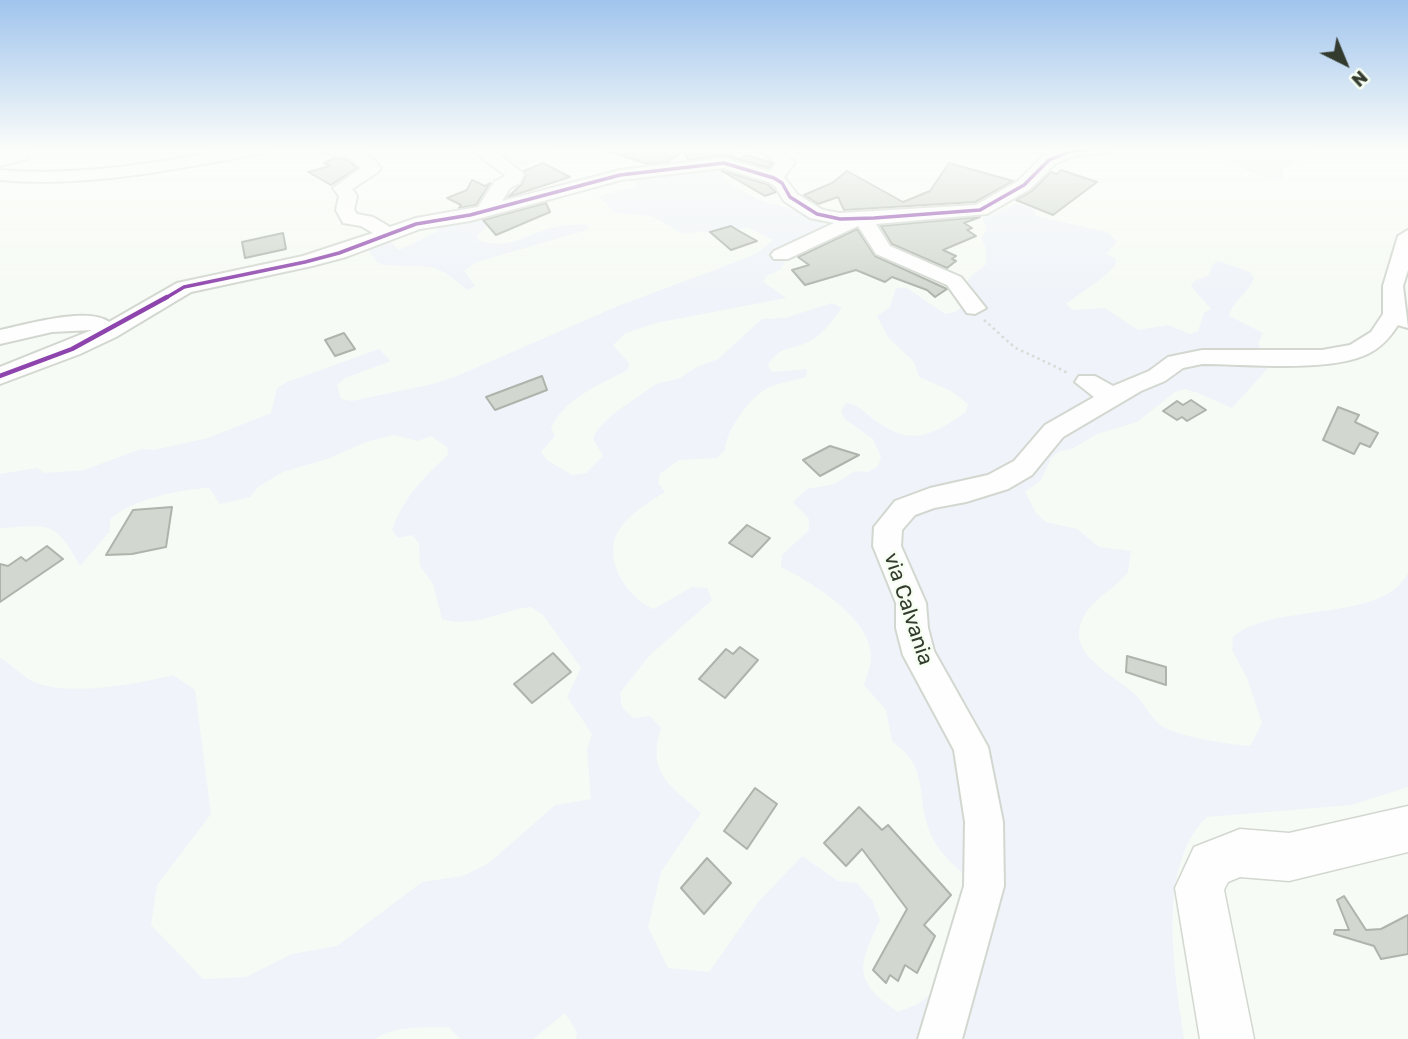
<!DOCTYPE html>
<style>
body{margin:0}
#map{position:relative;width:1408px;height:1039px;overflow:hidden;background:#f7fbf5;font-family:Rubik,sans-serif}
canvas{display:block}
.north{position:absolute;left:1310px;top:28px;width:70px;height:70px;-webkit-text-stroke:5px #f6fef2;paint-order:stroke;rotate:137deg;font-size:19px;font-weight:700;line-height:28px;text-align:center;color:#333b2f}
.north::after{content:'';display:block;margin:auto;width:24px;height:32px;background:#333b2f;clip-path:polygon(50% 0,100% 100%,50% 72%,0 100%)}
</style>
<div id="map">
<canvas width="1408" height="1039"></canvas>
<div class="north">N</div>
</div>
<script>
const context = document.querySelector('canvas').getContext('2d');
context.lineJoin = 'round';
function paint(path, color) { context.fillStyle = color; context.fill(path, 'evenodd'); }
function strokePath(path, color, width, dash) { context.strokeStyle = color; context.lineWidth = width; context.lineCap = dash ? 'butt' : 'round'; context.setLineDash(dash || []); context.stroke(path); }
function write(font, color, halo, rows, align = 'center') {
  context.font = font + ' Rubik,sans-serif'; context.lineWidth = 5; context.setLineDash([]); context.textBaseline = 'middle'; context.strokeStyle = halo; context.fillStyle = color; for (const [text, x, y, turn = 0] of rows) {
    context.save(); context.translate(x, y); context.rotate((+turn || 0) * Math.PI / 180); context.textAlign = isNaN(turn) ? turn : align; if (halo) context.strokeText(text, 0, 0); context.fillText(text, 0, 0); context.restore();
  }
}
paint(new Path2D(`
 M499 148H537L553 153 519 168 490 150Z
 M1203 148H1322L1306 150 1295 157 1298 161 1283 168V179C1254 180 1229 159 1203 148Z
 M718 168 724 171 723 180C734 186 746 194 758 199 776 206 818 213 828 229L792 249 781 269 765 277 764 282 786 298 656 323 626 333 613 345 629 363 628 370C600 384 564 399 551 428L555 436 541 452 547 460 572 475 586 473 603 456 593 439 597 430 613 414 656 384 680 378 697 367 718 359 762 319 785 318 832 303 842 308C833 320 820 338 806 343 788 351 781 345 768 365L772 372 807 369 806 377C793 381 774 383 763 391 748 400 725 433 725 450L717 458 679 460 660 474 658 483 665 492C649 502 630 513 619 530 601 558 627 598 654 609L692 587 707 588 712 600 649 656 620 693 622 707 633 718 650 716 661 728C646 773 671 786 701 813L661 872 648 927 668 968 709 972 759 901 802 856 838 881 857 883 872 900 880 920C858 966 852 980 898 1012L918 1004 934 991 975 886C962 872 940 855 932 837 914 797 932 770 892 741L886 710 864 685C866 677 871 666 871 658 872 618 811 582 781 567L782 555 809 530V519L793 502 807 489 834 484 855 471 868 472 878 466 881 457 873 439 845 419 841 411 846 403C859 405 863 411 873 419 911 447 930 437 966 412L968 404 951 391 919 377 914 362 888 337 877 316 890 307 896 288H907L945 314 955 312 967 303C961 282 969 276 986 265V249L981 238 987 229 982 219 1017 203 1036 210 1035 216 1108 232 1117 242 1106 254 1115 258 1116 264C1108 276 1079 294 1066 304L1073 310 1105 308 1138 330 1168 325 1190 334 1198 331 1204 313 1211 309 1191 286 1194 281 1209 275 1212 265 1218 261 1250 272 1254 278C1248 294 1233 300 1229 316L1263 333 1258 344 1271 365 1232 408 1198 393 1185 389 1175 392 1137 422 1097 434 1072 449 1060 451 1052 457 1041 480 1025 492 1036 513 1046 522 1077 529 1099 547 1131 551 1128 572C1113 592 1080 604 1079 634 1078 660 1121 680 1137 696 1145 705 1154 723 1165 728 1186 738 1227 744 1250 746L1262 723 1247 678 1232 650 1233 637C1274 601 1382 624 1408 573V787L1351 805 1207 817C1155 867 1175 974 1184 1039H576L577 1032 565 1013 533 1039H460L449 1027C424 1028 397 1025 375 1039H0V658C13 665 25 679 36 683 73 696 137 684 173 675L195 690 211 814 157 885 151 925 203 979 246 977 292 954 337 946 422 882 463 876 489 863 555 805 591 799 587 750 592 734 567 697 581 668 543 615 531 607C501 610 474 629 442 619L433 584 420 566 419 543 412 535 398 538 392 530C403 499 423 477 448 455L447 447 431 436 418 441 394 435 366 442 327 459 283 472 258 487 250 497 220 504 209 488C181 489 128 500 110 520V531L80 566C55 520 50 525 0 528V474L37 468 44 473 84 470 141 449 154 450 208 438 271 413 277 388 287 382 379 349 391 361 345 378 337 385 341 399 352 401 433 384 457 376 618 306 741 260 757 253 773 240 747 227 717 236 703 231 684 234 651 216 615 213 598 196 638 186 629 177Z
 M549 200 548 204 490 224 477 236 479 241C514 250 524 234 555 227 567 224 578 224 589 225L587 230 477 262 464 271 475 286 467 290 446 273 432 267 383 265 377 262 367 249 390 241 399 250 438 231 431 225Z`), '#f0f3f9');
const building = new Path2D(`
 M607 148H731L732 155 729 156 740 159 746 155 772 163 769 168 724 155 688 160 683 151 667 162 648 164 607 151Z
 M335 158 348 160 357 168 331 185 308 172 330 166 324 163Z
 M543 163 570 177 508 197 522 184 526 175 524 171Z
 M949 163 1013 181 975 202 844 210 838 197 818 204 804 195 832 183 847 171 903 202 930 191Z
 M1061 170 1097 182 1053 215 1016 200 1032 191 1051 172 1057 174Z
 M722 171 767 184 776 192 765 196Z
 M472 180 485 186 490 183 476 205 459 208 461 205 447 198 467 190Z
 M546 203 550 212 496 235 483 220Z
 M980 217 964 223 972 228 967 230 976 236 943 250 956 256 952 259 956 261 947 268 892 244 881 226Z
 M731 226 739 231 757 241 731 250 710 232Z
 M857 229 875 256 947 289 935 297 927 290 892 277 885 282 856 270 805 285 792 270 809 265 798 257Z
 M283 233 286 249 245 258 242 242Z
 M344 333 355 349 335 356 325 340Z
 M542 376 547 390 495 410 486 397Z
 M1191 400 1206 410 1187 421 1182 417 1177 420 1163 411 1177 401 1183 405Z
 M1338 407 1359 415 1355 422 1378 433 1370 447 1360 443 1354 454 1323 440Z
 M830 446 859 455 820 476 803 460Z
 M172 507 166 547 132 554 106 555 133 510Z
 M747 525 770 538 752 557 729 543Z
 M47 546 63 559 0 602V564L8 566 21 557 26 561Z
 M740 647 758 660 725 698 699 679 726 649 733 654Z
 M553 653 571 672 532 703 514 684Z
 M1127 656 1166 667V685L1126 672Z
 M755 788 777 804 747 849 724 831Z
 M859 807 882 830 888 825 951 895 924 925 935 936 917 973 905 965 898 981 890 975 886 983 873 970 907 909 862 849 846 866 824 843Z
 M707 858 731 883 704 914 681 888Z
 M1344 896 1366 930 1381 929 1408 915V954L1381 959 1374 946 1334 934 1335 930H1349L1337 900Z`);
paint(building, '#d2d8cf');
strokePath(building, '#aeb4ab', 2);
const minor = new Path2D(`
 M0 148 26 151 29 155 26 159 0 166Z
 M238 148H271L263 153C177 169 87 188 0 180V170C79 177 161 162 238 148Z
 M320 148C344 146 365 147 381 168L378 172 352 189 357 196 354 210 357 214 373 217 390 227 416 218 478 207 495 181 506 176 477 154 476 148H490L524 174 520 183 510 188 502 201 620 170 724 158 770 171 776 163 757 148H776L795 162 784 177 797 194 823 210 840 213 976 205 1018 181 1043 156 1065 148H1111L1109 152 1074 156 1055 164 1030 189 987 214 876 224 890 246 961 277 986 308 975 314 967 313 947 285 876 254 858 226 788 259H774L771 255 774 251 834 223 810 218 784 201 775 186 768 182 723 168 621 180 470 221 420 229 346 257 312 266 191 292 116 337 80 354 0 384V367L92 330 52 332 0 344V330C24 325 89 306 109 322L177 283 303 256 373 233 361 226 343 223 336 210 339 196 333 188 361 168 349 158 322 152Z
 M1408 230V270L1403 286 1408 328 1398 325C1389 339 1379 350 1363 356 1323 372 1247 364 1202 364L1183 368 1165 381 1141 391 1063 437 1032 475 1008 489 966 502 934 508 915 515 902 530 901 546 926 603 928 628 934 651 988 747 1003 822 1004 886 962 1039H918L964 886 965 822 954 750 903 655 896 628V603L873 546 874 527 895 501 930 488 988 475 1014 461 1045 425 1094 397 1075 382 1079 376H1095L1113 386 1149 371 1168 357 1202 350H1322L1350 345 1371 332 1383 314V286L1398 236Z`);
const major = new Path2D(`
 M1408 806V852L1289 881 1240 877 1228 882 1224 890 1254 1039H1200L1175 888 1194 847 1240 829 1289 833Z`);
strokePath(minor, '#d2d8d0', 4);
strokePath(major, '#d2d8d0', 3);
strokePath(new Path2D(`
 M984 320C993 327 1011 346 1018 349 1036 358 1052 364 1069 374`), '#d8dbd8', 2.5, [2.5, 3.5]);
paint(minor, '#fefefe');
paint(major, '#fefefe');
strokePath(new Path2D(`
 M164 299 184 287 305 262 339 253 416 224 470 215 620 175 724 163 774 178 782 183 790 197 817 214 840 219 874 218 980 210 1024 185 1049 160 1071 151 1103 148`), '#8e44ad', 3.5);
strokePath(new Path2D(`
 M0 376 72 349 167 297`), '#8e44ad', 4.5);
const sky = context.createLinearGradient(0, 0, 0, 293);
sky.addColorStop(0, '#a0c4ed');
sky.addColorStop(0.51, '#fbfdfa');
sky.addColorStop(1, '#fbfdfa00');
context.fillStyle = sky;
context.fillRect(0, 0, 1408, 293);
write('21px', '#333b2f', '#f6fef2', [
 ["via Calvania",908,609,72]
]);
</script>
